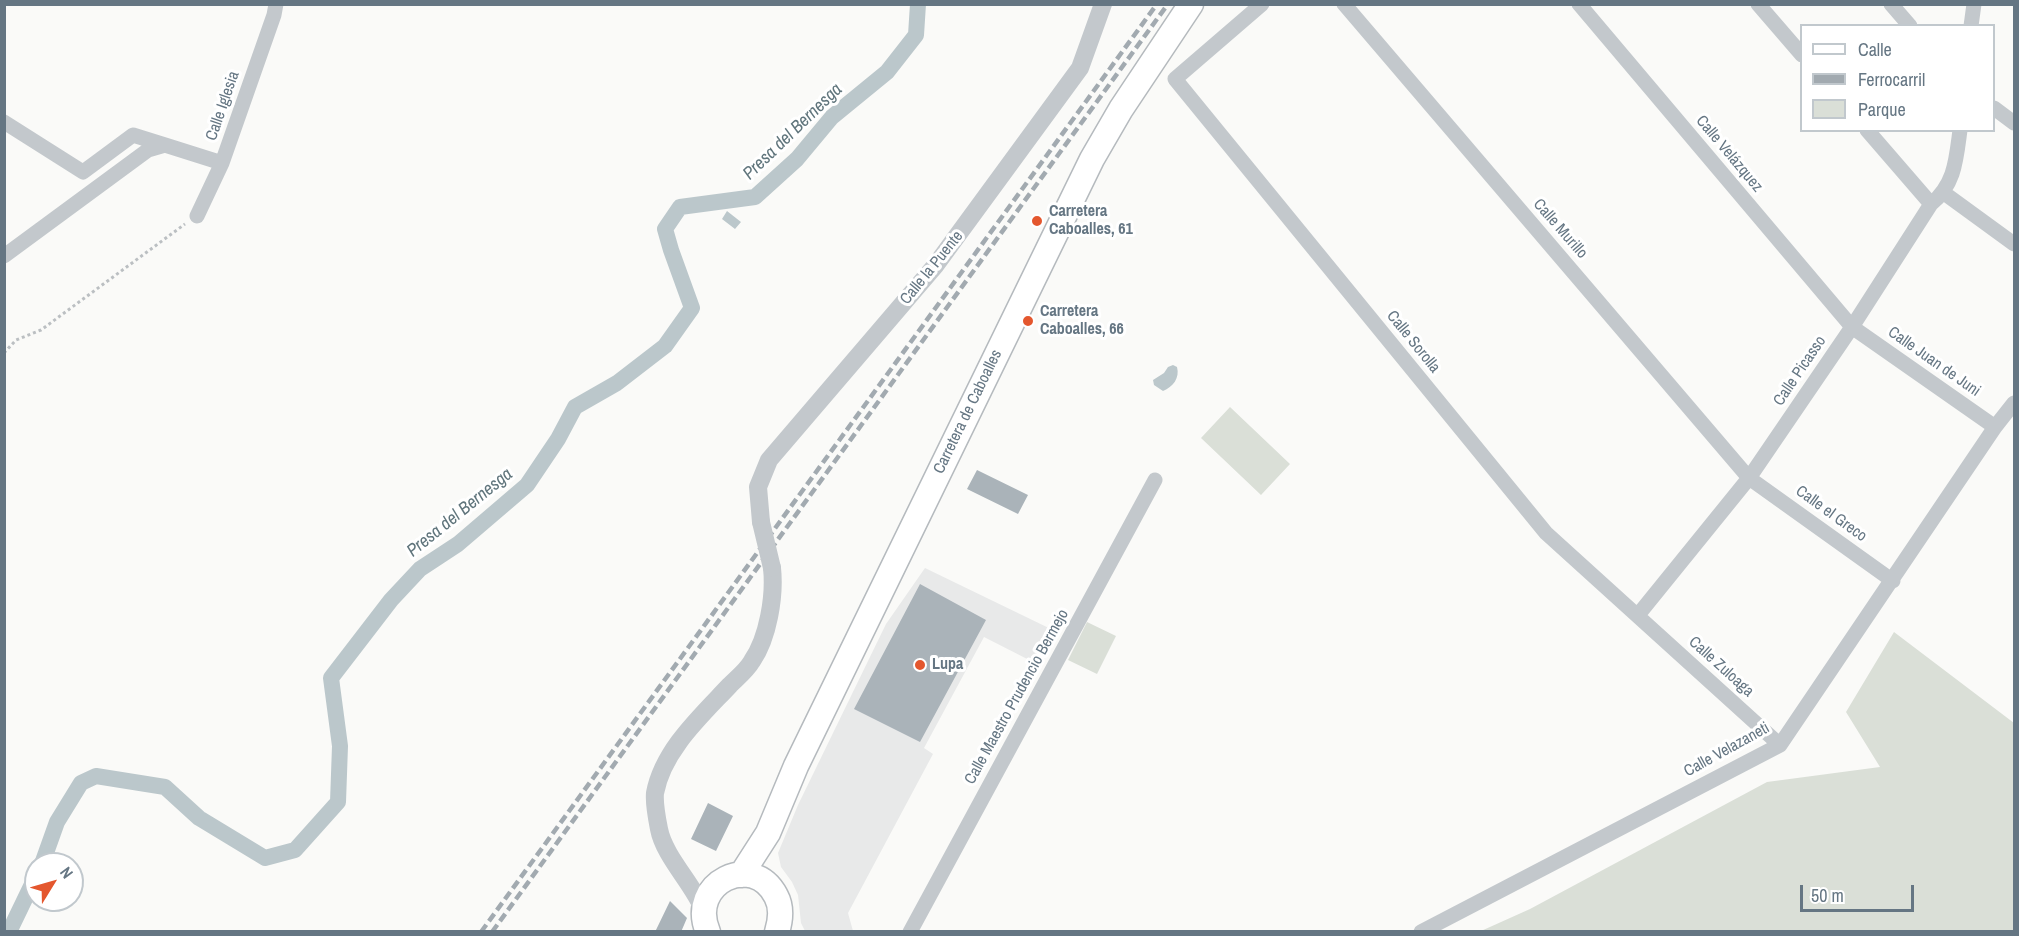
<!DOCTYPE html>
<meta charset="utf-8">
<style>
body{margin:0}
#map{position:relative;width:2019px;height:936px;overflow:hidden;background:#fafaf8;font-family:"Archivo Narrow",sans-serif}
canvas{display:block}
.frame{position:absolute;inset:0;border:6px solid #657683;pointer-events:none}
.legend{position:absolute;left:1800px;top:24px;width:195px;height:108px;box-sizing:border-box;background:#fff;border:2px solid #c1c8cd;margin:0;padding:8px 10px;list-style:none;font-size:18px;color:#657683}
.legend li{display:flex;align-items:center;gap:12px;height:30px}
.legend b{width:30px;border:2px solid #c1c8cd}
.north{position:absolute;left:24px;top:852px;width:60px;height:60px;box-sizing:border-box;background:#fff;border:2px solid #c1c8cd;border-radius:50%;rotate:53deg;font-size:16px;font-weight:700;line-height:24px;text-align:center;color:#657683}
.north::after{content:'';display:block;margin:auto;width:21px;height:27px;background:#e4572e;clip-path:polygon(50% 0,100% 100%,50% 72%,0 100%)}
.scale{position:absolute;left:1800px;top:885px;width:114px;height:27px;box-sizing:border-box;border:3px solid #657683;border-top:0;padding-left:8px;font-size:18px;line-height:21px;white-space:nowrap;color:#657683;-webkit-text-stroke:4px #fff;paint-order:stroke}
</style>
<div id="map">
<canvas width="2019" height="936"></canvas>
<div class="frame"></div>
<ul class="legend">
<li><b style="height:8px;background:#fff"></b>Calle</li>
<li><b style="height:8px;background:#a2aab0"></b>Ferrocarril</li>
<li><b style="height:16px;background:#dadfd7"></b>Parque</li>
</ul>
<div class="north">N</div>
<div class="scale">50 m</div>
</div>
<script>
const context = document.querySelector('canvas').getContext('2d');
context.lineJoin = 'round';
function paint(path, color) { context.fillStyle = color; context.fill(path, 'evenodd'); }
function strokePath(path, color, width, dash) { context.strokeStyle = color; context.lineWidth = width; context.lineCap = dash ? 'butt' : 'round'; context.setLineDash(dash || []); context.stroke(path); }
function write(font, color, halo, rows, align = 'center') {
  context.font = font + ' "Archivo Narrow",sans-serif'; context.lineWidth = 6; context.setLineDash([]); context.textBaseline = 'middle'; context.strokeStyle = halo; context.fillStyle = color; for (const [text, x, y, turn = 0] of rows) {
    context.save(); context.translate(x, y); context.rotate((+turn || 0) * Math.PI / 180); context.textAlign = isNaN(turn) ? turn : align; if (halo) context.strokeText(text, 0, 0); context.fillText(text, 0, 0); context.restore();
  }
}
paint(new Path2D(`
 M925 568 1055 631 1037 664 984 637 924 748 933 754 848 913 853 931H805L801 923 798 895 792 882 781 867 778 853 798 805 886 624Z`), '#e8e9e9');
paint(new Path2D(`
 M1230 407 1290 464 1261 495 1201 438Z
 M1087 622 1116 636 1097 674 1068 660Z
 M1894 632 2014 723V931H1481L1530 909 1767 782 1880 767 1846 712Z`), '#dadfd7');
paint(new Path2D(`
 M727 211 741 222 735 229 722 219Z
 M1173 365 1177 367C1180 378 1173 387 1163 391L1154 385 1153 380 1164 373 1168 367Z`), '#bbc7cb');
strokePath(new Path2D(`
 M42 864 57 822 81 783 96 776 165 787 199 818 265 858 295 850 338 802 340 746 331 678 391 600 420 569 458 544 527 485 558 439 575 407 617 383 665 346 692 308 671 250 665 229 680 207 755 197 797 159 832 117 887 72 916 35 918 4
 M9 932 36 876`), '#bbc7cb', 16);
paint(new Path2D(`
 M977 470 1028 495 1018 514 967 489Z
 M920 584 986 620 920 742 854 709Z
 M708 803 733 816 716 851 691 839Z
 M670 901 687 918 681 932H655Z`), '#aab3b9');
const primary = new Path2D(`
 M741 875 768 833 796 766 1092 159 1121 109 1191 4
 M708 932C687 883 753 851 776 896 782 907 781 919 777 932`);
strokePath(primary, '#b5babe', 27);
strokePath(new Path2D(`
 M4 353 16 340 41 330 185 224`), '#bbbfc2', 3, [3, 3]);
strokePath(new Path2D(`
 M1262 4 1175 79 1546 533 1780 745
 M1344 4 1749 478 1893 581
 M1579 4 1852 327 1995 427
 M1758 4 1802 55
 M1891 4 1910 26
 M1971 26 1974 4
 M1994 108 2014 123
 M4 122 83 172 133 135 165 145
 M1867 130 1931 204
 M1944 193 2014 244
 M197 216 222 163 274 15 276 4
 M4 256 148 150 165 145 222 163
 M1638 615 1749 478 1852 327 1931 204C1955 184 1956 160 1960 130
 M910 932 1155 480
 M1421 932 1780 745 1995 427 2014 403`), '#c3c8cc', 15);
strokePath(new Path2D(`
 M761 522 758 487 769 460 935 266 1080 68 1103 4
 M703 909C693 884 664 856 659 829 657 819 654 803 655 793 663 750 701 716 730 685 737 678 747 670 752 661 768 638 775 596 772 568`), '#c3c8cc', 18);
strokePath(primary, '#fff', 24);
strokePath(new Path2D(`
 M481 932 1157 4
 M492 932 1168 4`), '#a2aab0', 4.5, [9, 4.5]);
strokePath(new Path2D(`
 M761 522 772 568`), '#c3c8cc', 18);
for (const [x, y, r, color] of [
 [1037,221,6,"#e4572e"],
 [1028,321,6,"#e4572e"],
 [920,665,6,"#e4572e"]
]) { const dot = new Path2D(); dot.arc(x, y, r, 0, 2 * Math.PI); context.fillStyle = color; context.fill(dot); strokePath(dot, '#fff', 2); }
write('16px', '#657683', '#fff', [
 ["Calle Iglesia",223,106,-71],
 ["Calle Velázquez",1729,154,50],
 ["Calle Murillo",1560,229,49],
 ["Calle la Puente",932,268,-51],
 ["Calle Sorolla",1413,342,51],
 ["Calle Juan de Juni",1934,362,35],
 ["Calle Picasso",1800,371,-56],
 ["Carretera de Caboalles",968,412,-64],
 ["Calle el Greco",1831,514,36],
 ["Calle Zuloaga",1721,667,42],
 ["Calle Maestro Prudencio Bermejo",1017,697,-61],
 ["Calle Velazaneti",1727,750,-29]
]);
write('bold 16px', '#657683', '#fff', [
 ["Carretera",1049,212],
 ["Caboalles, 61",1049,230],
 ["Carretera",1040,312],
 ["Caboalles, 66",1040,330],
 ["Lupa",932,665]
], 'left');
write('italic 18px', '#60757c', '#fff', [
 ["Presa del Bernesga",793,132,-44],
 ["Presa del Bernesga",460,513,-39]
]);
</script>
